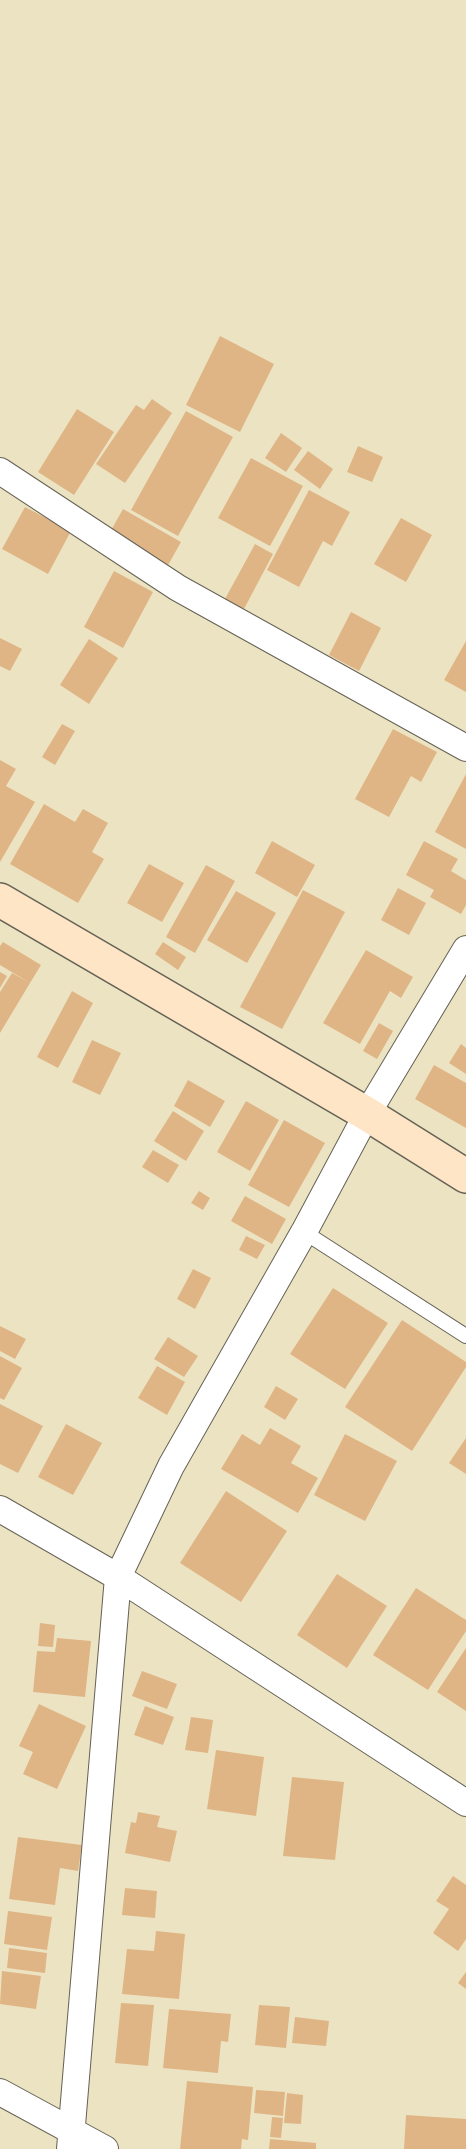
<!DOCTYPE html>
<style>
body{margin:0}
canvas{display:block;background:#ece3c2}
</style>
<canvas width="466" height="2149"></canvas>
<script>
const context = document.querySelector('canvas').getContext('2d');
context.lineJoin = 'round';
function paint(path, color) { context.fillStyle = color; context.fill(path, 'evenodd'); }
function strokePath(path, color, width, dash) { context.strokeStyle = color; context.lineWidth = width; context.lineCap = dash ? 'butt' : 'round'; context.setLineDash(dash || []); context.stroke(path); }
paint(new Path2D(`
 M220 336 274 364 240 432 186 405Z
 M152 399 172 413 125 483 96 464 136 405 144 410Z
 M77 409 114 432 74 495 38 472Z
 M186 411 233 437 178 536 131 510Z
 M281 433 302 448 286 472 265 458Z
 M358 446 383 457 372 482 347 472Z
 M308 451 333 469 320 489 294 470Z
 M251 458 303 486 270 546 218 518Z
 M309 490 350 512 332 546 323 541 299 587 267 570Z
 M25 507 71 531 48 574 2 549Z
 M123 509 181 542 167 567 109 534Z
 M401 518 432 535 406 582 374 564Z
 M255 544 273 554 244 609 225 599Z
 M114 571 153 592 123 648 84 627Z
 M351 612 381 628 359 671 329 655Z
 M0 638 22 649 10 671 0 666Z
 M89 639 118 658 89 704 60 685Z
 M466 641V692L444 680Z
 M62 724 75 731 55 765 42 757Z
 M393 729 437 752 421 782 411 776 389 817 355 799Z
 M0 760 16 769 6 786 35 802 0 862Z
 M466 774V849L435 832Z
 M44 804 75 822 83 809 108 823 92 852 104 859 78 903 10 864Z
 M272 841 315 865 297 897 255 873Z
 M424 841 458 859 451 871 466 880V905L461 914 430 897 434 890 406 875Z
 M149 864 184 883 162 922 127 903Z
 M206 865 235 881 195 953 166 937Z
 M398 888 426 903 409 935 381 920Z
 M303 890 345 912 282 1029 240 1007Z
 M236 891 276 913 247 963 207 940Z
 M3 942 41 965 30 983 0 965V946Z
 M163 942 186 957 178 970 155 954Z
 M366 950 413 977 401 998 390 991 360 1044 323 1023Z
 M0 972 7 976 0 988Z
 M12 973 30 983 0 1033V992Z
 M72 991 93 1003 58 1068 37 1057Z
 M379 1023 393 1031 377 1059 363 1051Z
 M92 1040 121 1053 100 1095 72 1082Z
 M461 1044 466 1048V1074L449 1063Z
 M434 1065 466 1083V1128L415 1099Z
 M188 1080 225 1101 210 1127 174 1106Z
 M246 1101 279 1120 250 1171 217 1152Z
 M173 1111 204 1131 186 1161 154 1141Z
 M284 1120 325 1143 289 1207 248 1185Z
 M153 1150 179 1165 168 1183 142 1167Z
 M199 1191 210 1198 203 1210 191 1203Z
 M245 1196 286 1219 272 1244 231 1221Z
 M246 1236 265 1245 257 1259 239 1250Z
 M193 1269 211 1278 195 1309 177 1299Z
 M333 1288 388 1323 345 1389 290 1354Z
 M402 1320 466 1362V1367L412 1451 345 1407Z
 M0 1326 26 1339 15 1359 0 1351Z
 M168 1337 198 1356 184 1377 154 1359Z
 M0 1356 22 1368 4 1400 0 1398Z
 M157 1366 185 1382 167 1415 138 1398Z
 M276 1386 298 1399 285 1420 264 1407Z
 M0 1404 43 1426 18 1473 0 1464Z
 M66 1424 102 1443 73 1495 38 1477Z
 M270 1428 301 1446 291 1463 318 1478 298 1513 221 1469 242 1434 260 1445Z
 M345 1434 397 1461 365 1521 314 1495Z
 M466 1438V1474L449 1463Z
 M226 1491 287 1531 241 1602 180 1563Z
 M337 1574 387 1606 347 1668 297 1635Z
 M416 1588 466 1620V1631L428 1690 373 1655Z
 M40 1623 55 1625 53 1647 38 1646Z
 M57 1638 91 1641 85 1697 33 1692 37 1651 55 1652Z
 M466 1648V1711L437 1692Z
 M142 1671 177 1684 167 1709 132 1696Z
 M39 1704 86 1726 57 1789 23 1774 33 1752 19 1746Z
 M145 1706 174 1717 163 1745 134 1735Z
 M191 1717 213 1720 208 1753 185 1750Z
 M216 1750 264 1757 256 1816 207 1809Z
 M292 1777 344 1782 335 1860 283 1856Z
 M138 1812 160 1816 157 1827 177 1831 170 1862 125 1853 131 1822 136 1823Z
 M18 1837 82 1845 78 1871 60 1868 55 1905 9 1899Z
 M453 1876 466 1885V1939L458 1951 433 1933 449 1909 436 1901Z
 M125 1888 157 1891 155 1918 122 1915Z
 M8 1911 52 1917 47 1950 4 1944Z
 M156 1931 185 1934 179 1999 122 1994 127 1949 154 1951Z
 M9 1948 47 1953 45 1973 7 1968Z
 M2 1971 41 1976 36 2009 0 2004Z
 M466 1972V1989L458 1983Z
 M121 2003 154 2005 148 2066 115 2063Z
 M259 2005 290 2007 286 2048 255 2045Z
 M169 2009 231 2014 228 2042 221 2041 218 2073 163 2068Z
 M295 2017 329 2021 326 2046 292 2043Z
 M187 2081 253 2087 248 2140 242 2139 241 2149H180Z
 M256 2090 285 2092 283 2116 254 2113Z
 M287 2093 303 2095 301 2124 284 2123Z
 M406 2115 466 2119V2149H404Z
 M272 2117 283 2118 281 2138 270 2137Z
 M270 2139 316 2143V2149H269Z`), '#e0b586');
const service = new Path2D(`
 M304 1232 466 1336`);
const minor = new Path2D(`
 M0 471 178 588 466 748
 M0 1509 118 1577 466 1803
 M0 2092 105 2149
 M70 2149 118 1577 171 1466 304 1232 367 1114 466 949`);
const secondary = new Path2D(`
 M0 900 367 1114 466 1176`);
strokePath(service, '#656256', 16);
strokePath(minor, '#656256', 28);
strokePath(secondary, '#656256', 36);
strokePath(service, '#fff', 14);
strokePath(minor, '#fff', 26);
strokePath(secondary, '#fde5c5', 33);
</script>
